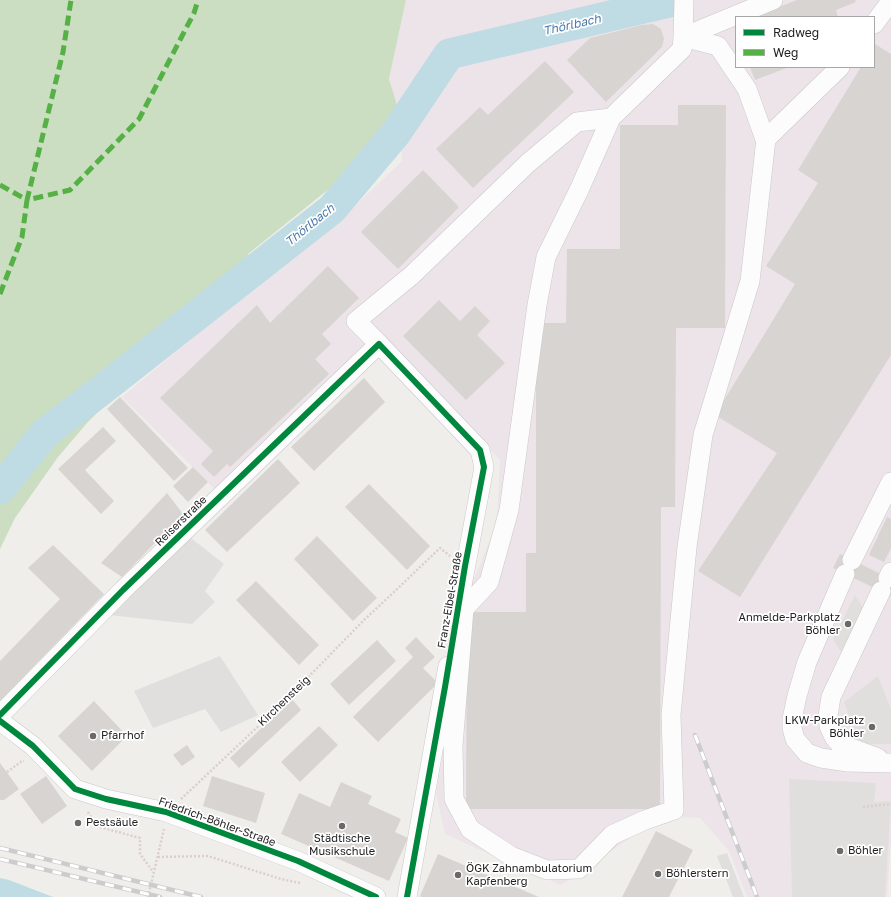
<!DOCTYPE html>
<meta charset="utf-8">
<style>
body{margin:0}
#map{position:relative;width:891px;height:897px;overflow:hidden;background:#f0eeeb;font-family:"Golos Text",sans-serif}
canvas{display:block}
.legend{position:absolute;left:735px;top:16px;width:140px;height:52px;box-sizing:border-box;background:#fff;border:1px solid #a7a7a7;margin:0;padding:5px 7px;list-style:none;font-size:12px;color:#222}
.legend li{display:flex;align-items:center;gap:8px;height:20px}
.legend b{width:20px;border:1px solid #a7a7a7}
</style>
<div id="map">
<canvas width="891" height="897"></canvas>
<ul class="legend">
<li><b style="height:5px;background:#00873e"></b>Radweg</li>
<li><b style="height:5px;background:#55b145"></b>Weg</li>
</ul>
</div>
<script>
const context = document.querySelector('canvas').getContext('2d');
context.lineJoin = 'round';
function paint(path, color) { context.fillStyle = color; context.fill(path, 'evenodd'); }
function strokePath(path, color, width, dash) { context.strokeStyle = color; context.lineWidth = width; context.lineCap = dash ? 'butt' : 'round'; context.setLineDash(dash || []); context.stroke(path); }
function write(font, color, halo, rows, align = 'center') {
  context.font = font + ' "Golos Text",sans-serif'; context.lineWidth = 3.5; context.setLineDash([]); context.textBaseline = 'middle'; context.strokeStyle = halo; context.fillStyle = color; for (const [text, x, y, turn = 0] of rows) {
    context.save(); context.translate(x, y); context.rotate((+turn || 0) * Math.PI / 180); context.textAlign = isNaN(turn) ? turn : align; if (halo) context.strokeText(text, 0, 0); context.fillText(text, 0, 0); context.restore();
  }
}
paint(new Path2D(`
 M406 0H891V842L887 897H747L729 851 700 818 665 816 635 835 561 885 498 858 445 834 436 793 458 673 460 613 497 523 500 460 380 332 217 491 122 397 238 300 334 226 402 161 398 108 389 79ZM736 17H874V67H736Z`), '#ede4e9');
paint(new Path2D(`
 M0 0H406L389 79 398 108 360 164 248 254 260 274 174 351 119 391 87 423 58 457 15 518 0 549Z`), '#cbdec1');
paint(new Path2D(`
 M191 538 224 564 205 591 215 602 192 624 109 615Z
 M855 595 863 608 841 652 833 639Z
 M220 656 258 715 221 732 205 709 153 728 134 691Z
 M878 676 891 709V744H860L844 702Z
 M789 779 876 783 874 802 891 801 885 897H792Z
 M727 853 744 897H733L717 856Z`), '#e0dfde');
paint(new Path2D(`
 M0 878 9 880 53 897H0Z`), '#bfdbe3');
strokePath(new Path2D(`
 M0 489 45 433 99 392 332 209 396 133 449 54 678 0`), '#bfdbe3', 31);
paint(new Path2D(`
 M797 0H855L856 2 836 10 838 17H753Z
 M653 24 661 29 664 39 662 47 606 102 567 60 590 38 642 25Z
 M875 44 891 54V355L740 597 698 571 777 453 715 415 795 284 766 266 818 183 798 170 861 67H874V46Z
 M545 61 574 92 473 188 436 149 480 107 488 115Z
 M750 67H789L755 80Z
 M678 105H726L725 328H676L675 507H661L660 809H466L467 612H526V553H536V323H566L567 249H620V125H678Z
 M423 170 459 207 398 269 361 232Z
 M328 266 359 298 322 334 331 344 315 359 329 374 230 467 227 464 214 477 201 464 213 451 160 398 257 305 270 323Z
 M439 300 460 321 475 306 490 321 477 335 505 363 466 400 403 336Z
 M364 378 385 402 314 471 291 447Z
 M120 397 188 468 174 481 107 409Z
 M103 427 116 441 85 470 114 501 101 514 58 469Z
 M278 459 300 483 227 552 205 530Z
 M193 467 208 482 188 502 173 486Z
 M369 484 430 546 407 570 345 507Z
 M167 493 183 514 122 577 101 563Z
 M887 517 891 519V548L884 562 869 555Z
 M317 536 377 598 353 621 294 559Z
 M53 545 104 594 0 701V661L60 599 28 568Z
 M840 554 891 579V596L833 568Z
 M256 581 319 645 299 665 236 600Z
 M416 637 435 657 423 668 438 683 378 742 353 717 413 657 405 648Z
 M377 640 396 661 349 705 330 684Z
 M292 699 301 710 239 768 230 758Z
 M94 701 127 736 92 771 58 736Z
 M319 726 338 745 300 782 281 762Z
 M187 745 195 757 182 766 173 755Z
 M0 763 19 789 4 800H0Z
 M46 776 67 806 42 824 20 794Z
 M212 776 265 793 256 823 203 806Z
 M341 782 372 796 368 804 401 819 395 832 408 838 389 881 281 834 299 793 330 807Z
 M656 831 693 850 669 897H622Z
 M438 854 539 897H421L420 896Z`), '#d7d4d2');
const minor = new Path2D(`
 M684 0 683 37 773 0
 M874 24 891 1
 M766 142 747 89 718 46 683 37 682 49 611 118 579 190 546 257 537 305 509 510 489 582 464 609 453 746 454 799 470 829 511 856 547 870 579 869 612 835 645 820 674 810 671 715 687 547 703 435 750 281 766 139 840 67
 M852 560 891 482
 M845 574 807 662 797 696 792 719V728L795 739 807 753 821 758 848 762 891 763
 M888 578 891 572
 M456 618 484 467 480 450 379 344 356 321 412 275 528 163 577 122 611 118
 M0 715 123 590 379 344
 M0 721 33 746 75 789 106 799 166 812 298 861 376 897
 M878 758 840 744 834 737 829 726 828 716 831 697 881 591
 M407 897 448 666`);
strokePath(minor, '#c9c8c7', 20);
strokePath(new Path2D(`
 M7 772 22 761H24
 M181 799 283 703 364 620 394 592 440 548 450 556
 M863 807 891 804
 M88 812 96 826 140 838V854L154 873
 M158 857 208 856 281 879 300 883
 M148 897 164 829`), '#dccecd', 2.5, [2, 2]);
strokePath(minor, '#fdfcfc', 19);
const rail = new Path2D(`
 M695 735 757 897
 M0 848 201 897
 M0 859 160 897`);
strokePath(rail, '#ccc', 4.5);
strokePath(rail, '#fff', 3, [9]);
strokePath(new Path2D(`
 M0 185 27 200 63 52 71 0
 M0 294 22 237 27 200 70 190 139 119 194 13 198 0`), '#55b145', 5, [10, 5]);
strokePath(new Path2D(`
 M0 715 123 590 379 344 480 450 484 467 465 566 445 687 407 897
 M0 721 33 746 75 789 106 799 166 812 298 861 376 897`), '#00873e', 6);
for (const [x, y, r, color] of [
 [848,624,4,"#6a6968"],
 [872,727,4,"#6a6968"],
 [93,736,4,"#6a6968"],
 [78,823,4,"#6a6968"],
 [342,826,4,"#6a6968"],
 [840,851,4,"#6a6968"],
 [658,874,4,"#6a6968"],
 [458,875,4,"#6a6968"]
]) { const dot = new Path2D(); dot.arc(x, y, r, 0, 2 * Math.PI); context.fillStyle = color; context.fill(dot); strokePath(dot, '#fff', 1.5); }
write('11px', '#222', '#fff', [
 ["Reiserstraße",181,521,-44],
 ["Franz-Eibel-Straße",450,600,-80],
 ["Kirchensteig",284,701,-44],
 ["Friedrich-Böhler-Straße",217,822,20]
]);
write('11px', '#222', '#fff', [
 ["Anmelde-Parkplatz",840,618,"right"],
 ["Böhler",840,631,"right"],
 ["LKW-Parkplatz",864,721,"right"],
 ["Böhler",864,734,"right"],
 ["Pfarrhof",101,736],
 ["Pestsäule",86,823],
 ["Städtische",342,839,"center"],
 ["Musikschule",342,852,"center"],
 ["Böhler",848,851],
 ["ÖGK Zahnambulatorium",466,869],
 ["Kapfenberg",466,882],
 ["Böhlerstern",666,874]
], 'left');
write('italic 12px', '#4a7aab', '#fff', [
 ["Thörlbach",572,25,-13],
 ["Thörlbach",310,225,-39]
]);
</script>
